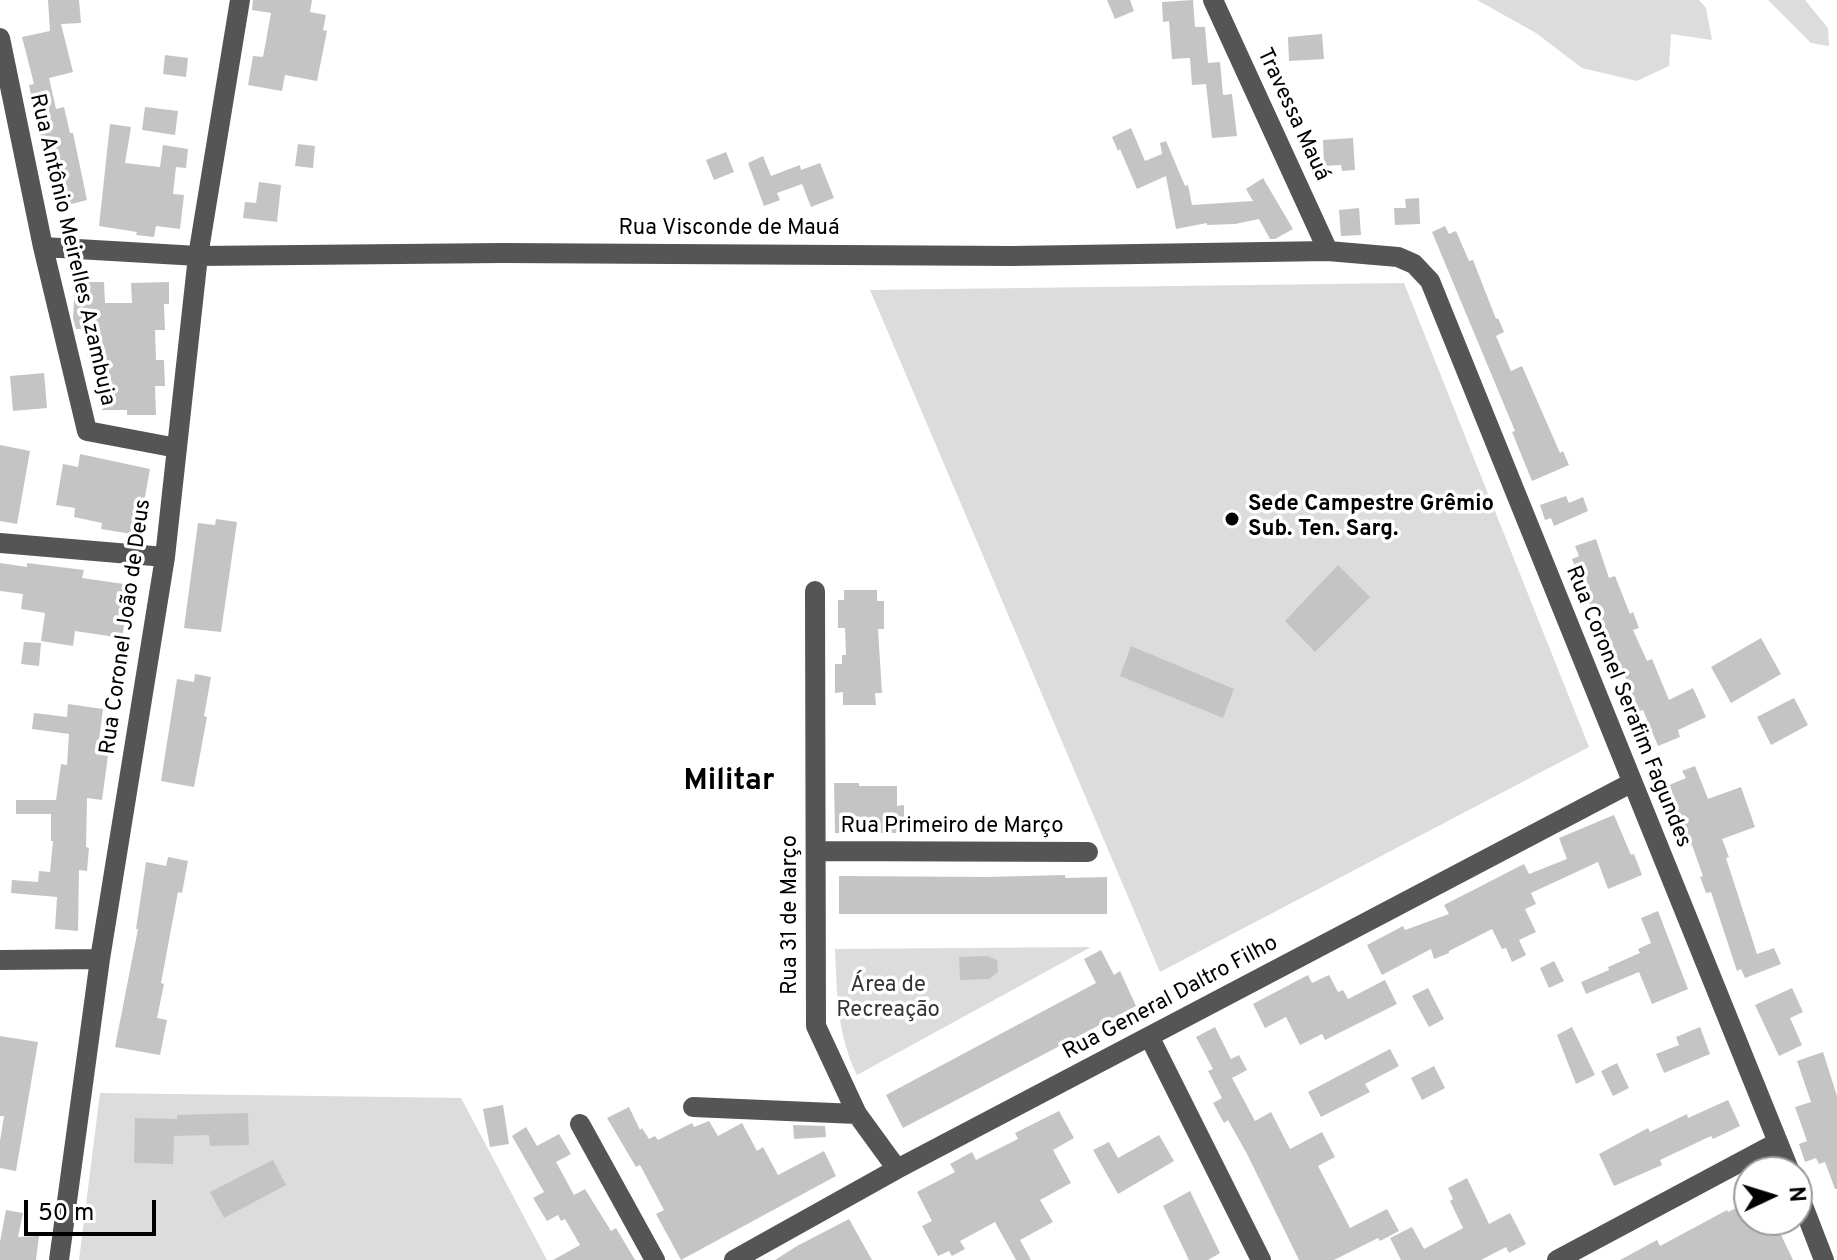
<!DOCTYPE html>
<meta charset="utf-8">
<style>
body{margin:0}
#map{position:relative;width:1837px;height:1260px;overflow:hidden;background:#fff;font-family:Overpass,sans-serif}
canvas{display:block}
.north{position:absolute;left:1733px;top:1156px;width:80px;height:80px;box-sizing:border-box;background:#fff;border:2px solid #999;border-radius:50%;rotate:86deg;font-size:22px;font-weight:700;line-height:32px;text-align:center;color:#000}
.north::after{content:'';display:block;margin:auto;width:28px;height:36px;background:#000;clip-path:polygon(50% 0,100% 100%,50% 72%,0 100%)}
.scale{position:absolute;left:24px;top:1200px;width:132px;height:36px;box-sizing:border-box;border:4px solid #000;border-top:0;padding-left:10px;font-size:24px;line-height:28px;white-space:nowrap;color:#000;-webkit-text-stroke:6px #fff;paint-order:stroke}
</style>
<div id="map">
<canvas width="1837" height="1260"></canvas>
<div class="north">N</div>
<div class="scale">50 m</div>
</div>
<script>
const context = document.querySelector('canvas').getContext('2d');
context.lineJoin = 'round';
function paint(path, color) { context.fillStyle = color; context.fill(path, 'evenodd'); }
function strokePath(path, color, width, dash) { context.strokeStyle = color; context.lineWidth = width; context.lineCap = dash ? 'butt' : 'round'; context.setLineDash(dash || []); context.stroke(path); }
function write(font, color, halo, rows, align = 'center') {
  context.font = font + ' Overpass,sans-serif'; context.lineWidth = 7; context.setLineDash([]); context.textBaseline = 'middle'; context.strokeStyle = halo; context.fillStyle = color; for (const [text, x, y, turn = 0] of rows) {
    context.save(); context.translate(x, y); context.rotate((+turn || 0) * Math.PI / 180); context.textAlign = isNaN(turn) ? turn : align; if (halo) context.strokeText(text, 0, 0); context.fillText(text, 0, 0); context.restore();
  }
}
paint(new Path2D(`
 M1477 0H1699L1706 8 1712 40 1671 34 1669 66 1637 81 1582 68 1536 33Z
 M1768 0H1805L1828 28 1829 46 1811 43Z
 M1404 283 1589 747 1160 972 870 290Z
 M1091 947 857 1075C837 1035 837 994 835 949Z
 M100 1093 461 1098 547 1260H79Z`), '#dcdcdc');
paint(new Path2D(`
 M48 0H79L81 23 61 24 73 72 49 78 56 109 64 107 70 133H73L87 200 60 207 56 186H52L34 109 29 85 34 84 22 37 50 31Z
 M253 0H312L310 12 326 15 323 30 327 31 317 81 285 75 282 91 248 85 253 56 263 57 271 13 252 10Z
 M1107 0H1130L1134 11 1115 19Z
 M1193 0 1195 27H1205L1208 63 1220 62 1223 95 1232 94 1237 136 1212 138 1206 84 1192 85 1190 58 1172 59 1169 21 1163 22 1162 2Z
 M1322 34 1324 59 1289 61 1288 37Z
 M165 55 188 58 186 77 163 74Z
 M145 107 178 111 175 135 142 130Z
 M110 124 131 127 125 163 160 167 163 145 188 149 186 168 176 167 173 194 184 195 180 229 156 226 154 237 136 235 137 232 99 226Z
 M1131 128 1145 161 1162 154 1160 143 1166 141 1185 186 1188 185 1192 205 1253 201 1246 189 1263 178 1293 229 1275 239H1270L1259 219 1235 224 1207 225V223L1176 229 1166 176 1137 189 1120 149 1118 151 1112 137Z
 M1353 138 1355 170 1342 171 1341 165 1324 166 1323 140Z
 M298 144 315 146 313 168 295 166Z
 M726 152 734 172 714 180 706 160Z
 M763 156 771 176 800 165 801 170 820 163 834 198 811 207 802 184 777 193 780 200 764 206 748 163Z
 M259 182 281 185 277 222 243 218 245 202 256 203Z
 M1419 198 1420 224 1395 225 1394 208H1406L1405 199Z
 M1359 208 1361 235 1341 236 1339 210Z
 M1445 226 1449 234 1456 231 1469 261 1473 260 1496 319 1498 318 1504 332 1496 336 1511 371 1522 366 1560 453 1563 451 1569 465 1532 481 1512 432 1515 431 1432 232Z
 M75 282H104L105 303H132L131 283 169 282V304H164L165 330H155L156 360H164L165 386H155L156 415H127V410H102V388H98V355H89V329H76L73 318Z
 M44 373 47 408 13 411 10 376Z
 M0 445 30 451 17 524 0 521Z
 M80 454 150 469 138 535 101 529 102 523 74 517 75 508 56 505 63 464 78 467Z
 M1566 496 1569 503 1583 497 1588 511 1554 526 1551 518 1545 520 1540 505Z
 M216 519 237 522 221 632 184 628 198 523 215 525Z
 M1596 539 1609 578 1615 576 1630 614 1633 612 1639 628 1633 630 1647 661 1652 659 1669 700 1693 688 1706 717 1678 730 1680 737 1658 746 1643 710 1639 711 1596 606 1591 608 1572 559 1579 556 1575 546Z
 M0 563 27 567V563L84 570 82 578 131 585 122 638 75 631 73 646 41 641 45 613 21 609 23 594 0 591Z
 M1338 565 1370 597 1315 652 1285 621Z
 M844 590H877V601H884V629H878L882 693H875L876 705H843V692L835 693V664H842V655H846L845 628H838V600H844Z
 M1761 638 1781 674 1731 703 1711 667Z
 M24 642 41 643 39 666 21 664Z
 M1131 646 1234 689 1223 718 1120 676Z
 M195 674 211 677 204 716 207 717 194 787 161 781 177 679 194 682Z
 M1794 698 1808 725 1771 745 1757 717Z
 M68 704 103 709 99 740 110 741 102 800 87 798 86 847 89 848 87 871 79 870 78 931 55 929 57 897 11 893 12 880 38 882 39 871 50 872 53 841H51V814H16V800H56L61 764 67 765 69 734 32 729 34 713 67 717Z
 M1695 766 1708 799 1741 787 1755 827 1722 839 1729 857 1726 858 1757 954 1774 948 1781 964 1745 978 1741 969 1737 971 1711 892 1706 893 1700 877 1703 876 1692 845 1688 847 1681 827 1683 826 1667 786 1686 778 1682 771Z
 M834 783H859V786H897V806L904 805V821L897 822 898 833H835Z
 M1614 815 1631 855 1634 854 1642 875 1608 889 1598 862 1531 893 1536 904 1525 909 1536 932 1519 940 1526 955 1512 962 1506 948 1502 949 1492 929 1449 951V953L1434 959 1431 949 1382 975 1367 945 1403 926 1405 930 1449 914 1444 905 1524 864 1529 874 1567 859 1559 838Z
 M168 857 188 861 182 893 178 892 161 983 164 984 157 1018 167 1020 160 1055 115 1047 138 929H136L146 862 166 866Z
 M1065 875V878L1107 877V914H839V876L986 877Z
 M1658 911 1688 989 1652 1004 1639 972 1586 994 1581 982 1609 970 1608 967 1640 953 1638 949 1651 943 1641 918Z
 M1101 950 1114 975 1120 971 1136 1006 903 1128 886 1095 1096 983 1084 959Z
 M987 956 997 960 998 972 989 979 960 980 959 957Z
 M1554 961 1564 981 1549 988 1540 968Z
 M1308 975 1312 983 1329 975 1338 992 1343 990 1348 999 1385 980 1397 1004 1325 1040 1322 1034 1300 1045 1286 1017 1265 1028 1253 1004Z
 M1428 988 1444 1019 1429 1027 1412 996Z
 M1792 988 1803 1012 1790 1018 1802 1045 1779 1056 1755 1005Z
 M1215 1027 1231 1059 1239 1055 1247 1070 1232 1078 1255 1121 1271 1112 1290 1149 1322 1132 1335 1157 1318 1166 1350 1228 1387 1209 1399 1231 1380 1241 1378 1238 1334 1260H1299L1247 1154 1228 1120 1224 1123 1213 1103 1222 1098 1208 1071 1213 1069 1196 1037Z
 M1572 1027 1595 1075 1576 1084 1557 1035Z
 M1700 1027 1710 1054 1664 1073 1656 1054 1679 1045 1676 1037Z
 M0 1036 38 1042 16 1171 0 1168V1141L4 1116H0Z
 M1390 1049 1399 1066 1365 1084 1370 1092 1321 1117 1308 1092Z
 M1823 1052 1837 1096V1189H1835L1825 1162 1819 1164 1816 1158 1805 1162 1799 1144 1807 1141 1795 1107 1811 1102 1797 1061Z
 M1617 1063 1629 1088 1613 1096 1601 1071Z
 M1434 1066 1445 1088 1422 1100 1411 1078Z
 M1728 1100 1740 1126 1713 1139 1711 1136 1660 1160 1662 1165 1614 1186 1599 1154 1648 1128 1650 1132 1687 1114 1688 1118Z
 M503 1105 509 1144 490 1147 483 1109Z
 M629 1107 640 1130 642 1128 649 1139 655 1136 658 1140 692 1123 694 1127 709 1121 718 1136 742 1123 757 1151 763 1147 778 1175 824 1151 836 1176 681 1260 656 1214 664 1210 640 1165 636 1167 607 1118Z
 M1059 1111 1074 1138 1053 1150 1071 1183 1040 1200 1053 1222 1020 1240 1031 1260H1016L995 1222 960 1241 965 1249 952 1256 949 1251 938 1256 922 1226 932 1221 917 1192 955 1172 950 1164 972 1152 976 1160 1018 1139 1015 1133Z
 M248 1113 249 1145 210 1146 209 1135 174 1136 173 1164 134 1163 135 1118 177 1119V1115Z
 M793 1125 825 1126 826 1137 794 1139Z
 M526 1127 537 1146 559 1134 571 1154 556 1162 574 1195 585 1189 611 1231 616 1228 635 1260H553L580 1245 565 1219 561 1221 558 1215 547 1221 533 1198 544 1192 512 1136Z
 M1159 1135 1174 1161 1118 1194 1093 1150 1109 1142 1118 1158Z
 M273 1160 286 1185 224 1218 210 1192Z
 M1467 1178 1489 1224 1510 1213 1526 1244 1509 1253 1506 1247 1481 1260H1401L1390 1238 1412 1227 1424 1249 1463 1228 1450 1201 1453 1199 1448 1188Z
 M1190 1191 1220 1253 1208 1260H1189L1163 1206Z
 M1749 1202V1220H1774L1793 1260H1620L1657 1240 1660 1246 1727 1210 1728 1212Z
 M6 1210 23 1213 18 1237 39 1236 36 1260H0V1242Z
 M849 1219 872 1260H775L797 1246Z`), '#c4c4c4');
strokePath(new Path2D(`
 M1213 0 1328 251
 M0 38 43 247 87 431 177 448
 M43 247 198 256 502 253 1012 256 1328 251 1398 257 1414 264 1430 281 1790 1172
 M0 543 165 557
 M815 591 816 1026 857 1114 897 1169
 M816 851 1088 852
 M0 960 100 959
 M1150 1038 1261 1260
 M693 1107 857 1114
 M580 1124 655 1260
 M1797 1190 1824 1260
 M59 1260 100 959 165 557 198 256 240 0
 M734 1260 897 1169 1631 783
 M1557 1260 1778 1142`), '#555', 20);
for (const [x, y, r, color] of [
 [1232,519,8,"#000"]
]) { const dot = new Path2D(); dot.arc(x, y, r, 0, 2 * Math.PI); context.fillStyle = color; context.fill(dot); strokePath(dot, '#fff', 3); }
write('22px', '#000', '#fff', [
 ["Travessa Mauá",1292,115,65],
 ["Rua Visconde de Mauá",729,230],
 ["Rua Antônio Meirelles Azambuja",71,250,77],
 ["Rua Coronel João de Deus",127,627,-82],
 ["Rua Coronel Serafim Fagundes",1627,707,68],
 ["Rua Primeiro de Março",952,828],
 ["Rua 31 de Março",792,915,-90],
 ["Rua General Daltro Filho",1171,999,-28]
]);
write('bold 22px', '#000', '#fff', [
 ["Sede Campestre Grêmio",1248,506],
 ["Sub. Ten. Sarg.",1248,531]
], 'left');
write('22px', '#333', '#fff', [
 ["Área de",888,987],
 ["Recreação",888,1012]
]);
write('bold 30px', '#000', '#fff', [
 ["Militar",729,783]
]);
</script>
